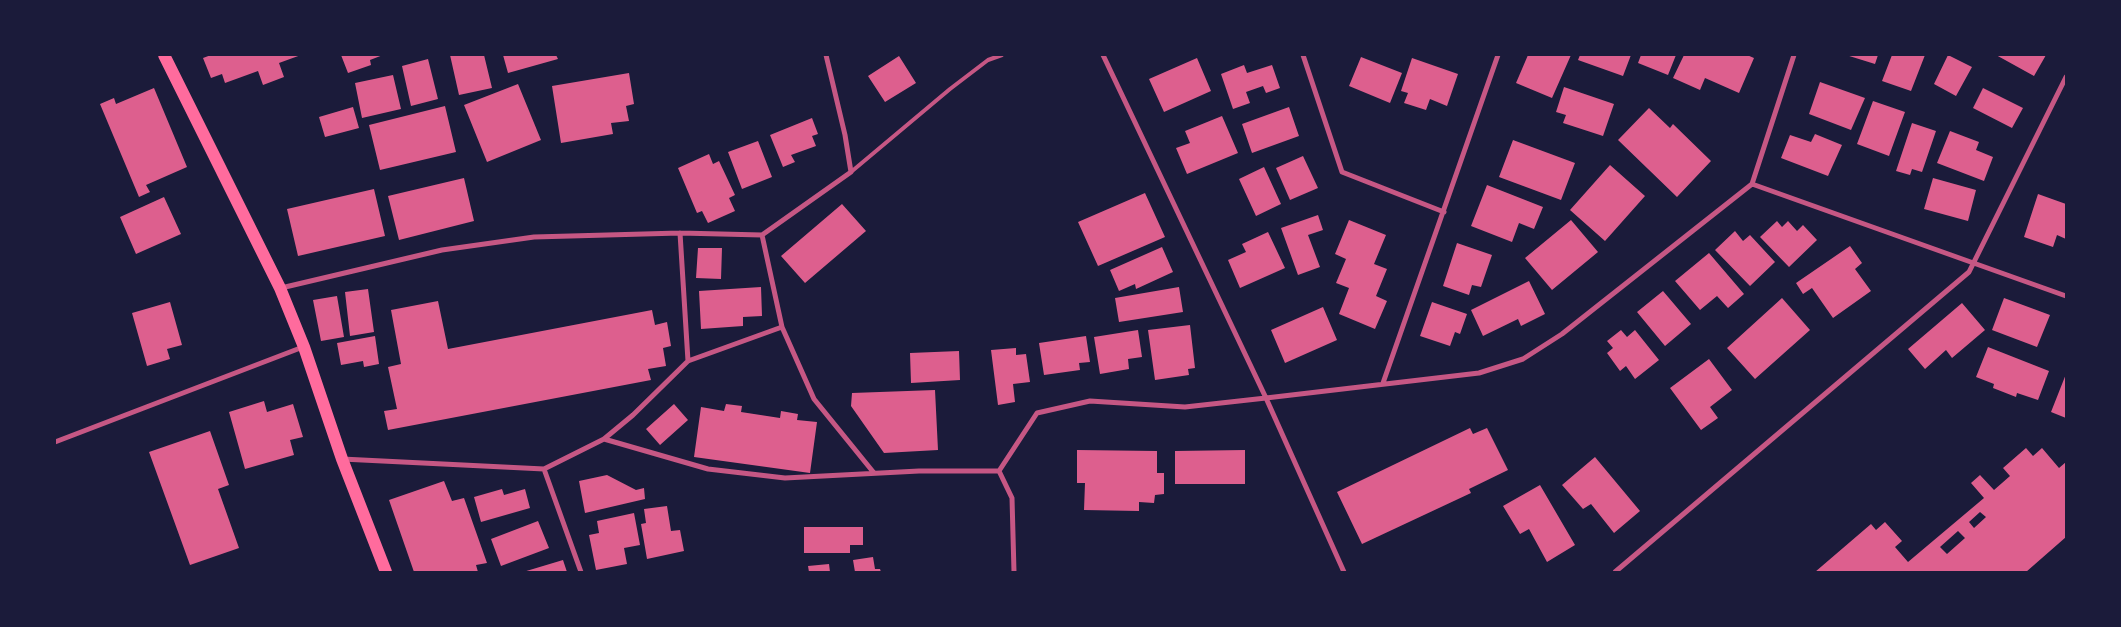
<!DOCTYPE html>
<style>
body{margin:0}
#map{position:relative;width:2121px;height:627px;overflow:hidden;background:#1b1b3a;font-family:"DejaVu Sans",sans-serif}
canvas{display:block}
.frame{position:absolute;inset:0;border:56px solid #1b1b3a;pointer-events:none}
</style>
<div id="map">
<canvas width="2121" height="627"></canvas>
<div class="frame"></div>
</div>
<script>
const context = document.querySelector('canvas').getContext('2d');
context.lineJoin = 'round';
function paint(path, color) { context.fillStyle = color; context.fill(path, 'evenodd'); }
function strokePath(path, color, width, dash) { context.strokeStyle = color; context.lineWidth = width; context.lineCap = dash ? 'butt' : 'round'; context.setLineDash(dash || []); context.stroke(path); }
paint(new Path2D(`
 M211 55H301L279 63 284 77 263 85 258 71 225 83 222 74 211 78 203 58Z
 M341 55H383L370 60 371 65 348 73Z
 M450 55H484L492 88 459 95Z
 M503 55H556L558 59 508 73Z
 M1528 55H1571L1552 98 1516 83Z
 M1580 55H1631L1623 76 1578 60Z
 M1641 55H1676L1668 75 1638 63Z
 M1684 55H1747L1754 58 1739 93 1705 78 1700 90 1673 78Z
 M1846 55H1878L1875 64Z
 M1892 55H1925L1911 91 1882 81Z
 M1948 55 1972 67 1956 96 1934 84Z
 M1996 55H2046L2034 76Z
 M899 56 916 83 885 102 868 76Z
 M1361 57 1402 73 1390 103 1349 86Z
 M1197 58 1211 91 1164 112 1149 79Z
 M1412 58 1458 74 1447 106 1430 99 1426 110 1404 103 1408 93 1401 91Z
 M428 59 438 99 411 106 402 66Z
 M1244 65 1247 73 1272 65 1280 88 1266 93 1263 86 1246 92 1250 103 1233 109 1221 74Z
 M629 73 634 104 626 106 629 121 611 123 613 134 561 143 552 86Z
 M393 75 401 109 362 118 355 83Z
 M1820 82 1865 98 1851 130 1809 114Z
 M518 84 541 140 487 162 464 105Z
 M1564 87 1614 104 1603 136 1563 123 1566 115 1556 112Z
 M154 88 187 167 146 185 150 192 139 197 100 104 114 98 116 104Z
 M1983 88 2023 108 2012 128 1973 108Z
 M1873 101 1905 112 1889 156 1857 144Z
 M445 106 456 152 380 170 369 125Z
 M353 107 359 128 325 137 319 117Z
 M1289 107 1299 136 1252 153 1242 124Z
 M1649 108 1670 128 1673 124 1711 161 1677 197 1618 140Z
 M1222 116 1238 153 1187 174 1176 148 1190 143 1185 131Z
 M812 118 818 134 812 136 816 146 791 155 795 162 783 167 770 135Z
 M1912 123 1936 131 1922 172 1912 169 1910 175 1896 171Z
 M1950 131 1979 142 1976 150 1993 157 1984 181 1937 163Z
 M1815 134 1842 145 1828 176 1781 158 1790 135 1811 142Z
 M1513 140 1575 163 1561 200 1499 177Z
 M758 141 772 177 742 189 728 152Z
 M709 154 713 164 719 161 735 195 729 198 735 211 708 223 702 211 697 213 678 168Z
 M1303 156 1318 188 1290 200 1276 168Z
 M1610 165 1645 196 1605 241 1570 210Z
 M1264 167 1281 204 1256 216 1239 179Z
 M464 178 474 221 399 240 388 196Z
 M1933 178 1976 190 1968 221 1924 209Z
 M1487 185 1543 207 1534 229 1519 223 1512 242 1471 226Z
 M374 189 385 236 298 256 287 209Z
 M1145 193 1165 237 1098 266 1078 222Z
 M2038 194 2066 204V239L2057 235 2053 247 2024 237Z
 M164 197 181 234 136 254 120 217Z
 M842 204 866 231 805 283 781 256Z
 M1318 215 1323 230 1308 235 1320 267 1298 275 1281 228Z
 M1349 220 1386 235 1374 264 1387 269 1376 296 1387 301 1375 329 1339 314 1349 288 1336 283 1346 259 1335 254Z
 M1571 220 1598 252 1552 290 1525 258Z
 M1777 221 1782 227 1788 221 1797 231 1803 225 1817 240 1789 267 1760 237Z
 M1735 231 1743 241 1750 235 1775 262 1750 286 1715 250Z
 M1268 232 1285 268 1240 288 1228 260 1246 252 1242 244Z
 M1457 243 1492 255 1481 287 1472 285 1469 295 1443 286Z
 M1850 246 1862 263 1855 269 1871 291 1833 318 1812 288 1803 294 1796 283Z
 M1162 247 1173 272 1136 289 1135 284 1119 291 1110 270Z
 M698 248H722L721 279 696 278Z
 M1709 253 1744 294 1728 308 1717 296 1700 310 1675 281Z
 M1529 281 1545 314 1521 326 1518 319 1483 336 1471 310Z
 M761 287 762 316 743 317V326L701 329 699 291Z
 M1179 287 1183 312 1119 322 1115 298Z
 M368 289 374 332 350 336 345 292Z
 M1663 291 1691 324 1665 346 1637 312Z
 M337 296 344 337 321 341 313 300Z
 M1782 298 1810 330 1755 379 1727 348Z
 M2004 298 2050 315 2037 347 1992 330Z
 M438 301 448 349 652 310 655 325 667 322 671 346 663 348 666 366 648 369 651 380 388 430 384 411 397 409 388 367 401 364 391 310Z
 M170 302 182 345 167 349 170 359 147 366 132 313Z
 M1432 302 1467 314 1460 334 1455 332 1450 346 1420 336Z
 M1962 303 1985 330 1952 358 1946 350 1925 369 1908 349Z
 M1323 307 1337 340 1285 363 1271 330Z
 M1190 325 1195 368 1188 369 1189 375 1155 380 1148 330Z
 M1138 330 1142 357 1128 359 1129 369 1100 374 1094 337Z
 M1621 330 1627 337 1635 330 1659 360 1635 379 1626 366 1620 371 1607 353 1613 348 1607 341Z
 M375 336 379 364 364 367 363 361 341 365 337 343Z
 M1086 336 1090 362 1079 363 1080 370 1044 375 1039 343Z
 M1988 347 2049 371 2038 400 2017 393 2016 397 1993 388 1994 384 1976 377Z
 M1016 348V355L1026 354 1030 382 1013 384 1015 402 998 405 991 350Z
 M959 351 960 380 911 383 910 353Z
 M1709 359 1732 390 1710 407 1718 418 1701 430 1670 388Z
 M2066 374V418L2051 412Z
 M935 390 938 450 884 453 851 406 852 393Z
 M264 401 267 412 293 404 303 437 290 440 294 455 245 469 229 412Z
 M674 404 688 420 660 445 646 429Z
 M726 404 742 406 741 412 780 418 781 411 798 414 797 420 817 422 810 473 694 457 701 407 724 411Z
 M1470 428 1473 434 1487 428 1508 470 1469 489 1471 493 1362 544 1337 492Z
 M210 431 229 485 218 489 239 548 190 565 149 452Z
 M2026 448 2033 456 2042 448 2059 468 2066 462V537L2026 572H1815L1871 524 1876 530 1885 522 1902 541 1895 547 1908 562 1984 498 1971 483 1980 475 1994 490 2010 476 2003 468ZM1980 512 1986 517 1974 528 1969 522ZM1958 531 1965 538 1947 554 1940 547Z
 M1077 450 1157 451V473H1164V494L1155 495 1154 503 1139 502V511L1084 510 1085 483H1077Z
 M1245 450V484H1175V451Z
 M1595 457 1640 511 1614 533 1591 504 1583 509 1562 485Z
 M607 475 636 490 644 488 645 499 585 513 579 481Z
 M444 481 452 501 464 498 487 563 476 565 478 572H414L389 500Z
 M1540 485 1575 545 1547 562 1529 529 1520 534 1503 506Z
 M502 489 504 495 525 489 530 508 481 522 474 497Z
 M667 506 671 531 680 530 684 551 647 559 641 524 646 523 644 509Z
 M634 513 640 545 624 548 627 564 596 570 589 535 599 533 597 521Z
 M538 521 549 548 501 566 491 539Z
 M804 527H863V545H850V553H804Z
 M873 557 875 569H880L881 572H855L853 560Z
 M563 560 567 572H523Z
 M829 564 830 572H809L808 566Z`), '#dd5f8e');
strokePath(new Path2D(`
 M851 172 950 89 988 60 1002 55`), '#c65784', 4);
strokePath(new Path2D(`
 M1103 55 1266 398 1344 572
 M1303 55 1342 172 1444 212
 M1752 184 2066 296
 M680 233 688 361
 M281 288 442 250 534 237 680 233 762 235 851 172 845 135 826 55
 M782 327 814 399 874 473
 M1383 383 1498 55
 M604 439 633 415 688 361 782 327 762 235
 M55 442 303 347
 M342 459 544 469
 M581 572 544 469 604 439 708 469 785 478 919 471H999
 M1014 572 1012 498 999 471 1037 413 1090 401 1185 407 1266 398 1479 373 1523 359 1562 334 1752 184 1794 55
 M1615 572 1969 272 2066 77`), '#c65784', 5);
strokePath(new Path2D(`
 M164 55 280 288 304 347 342 459 386 572`), '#ff6b9d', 12);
</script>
